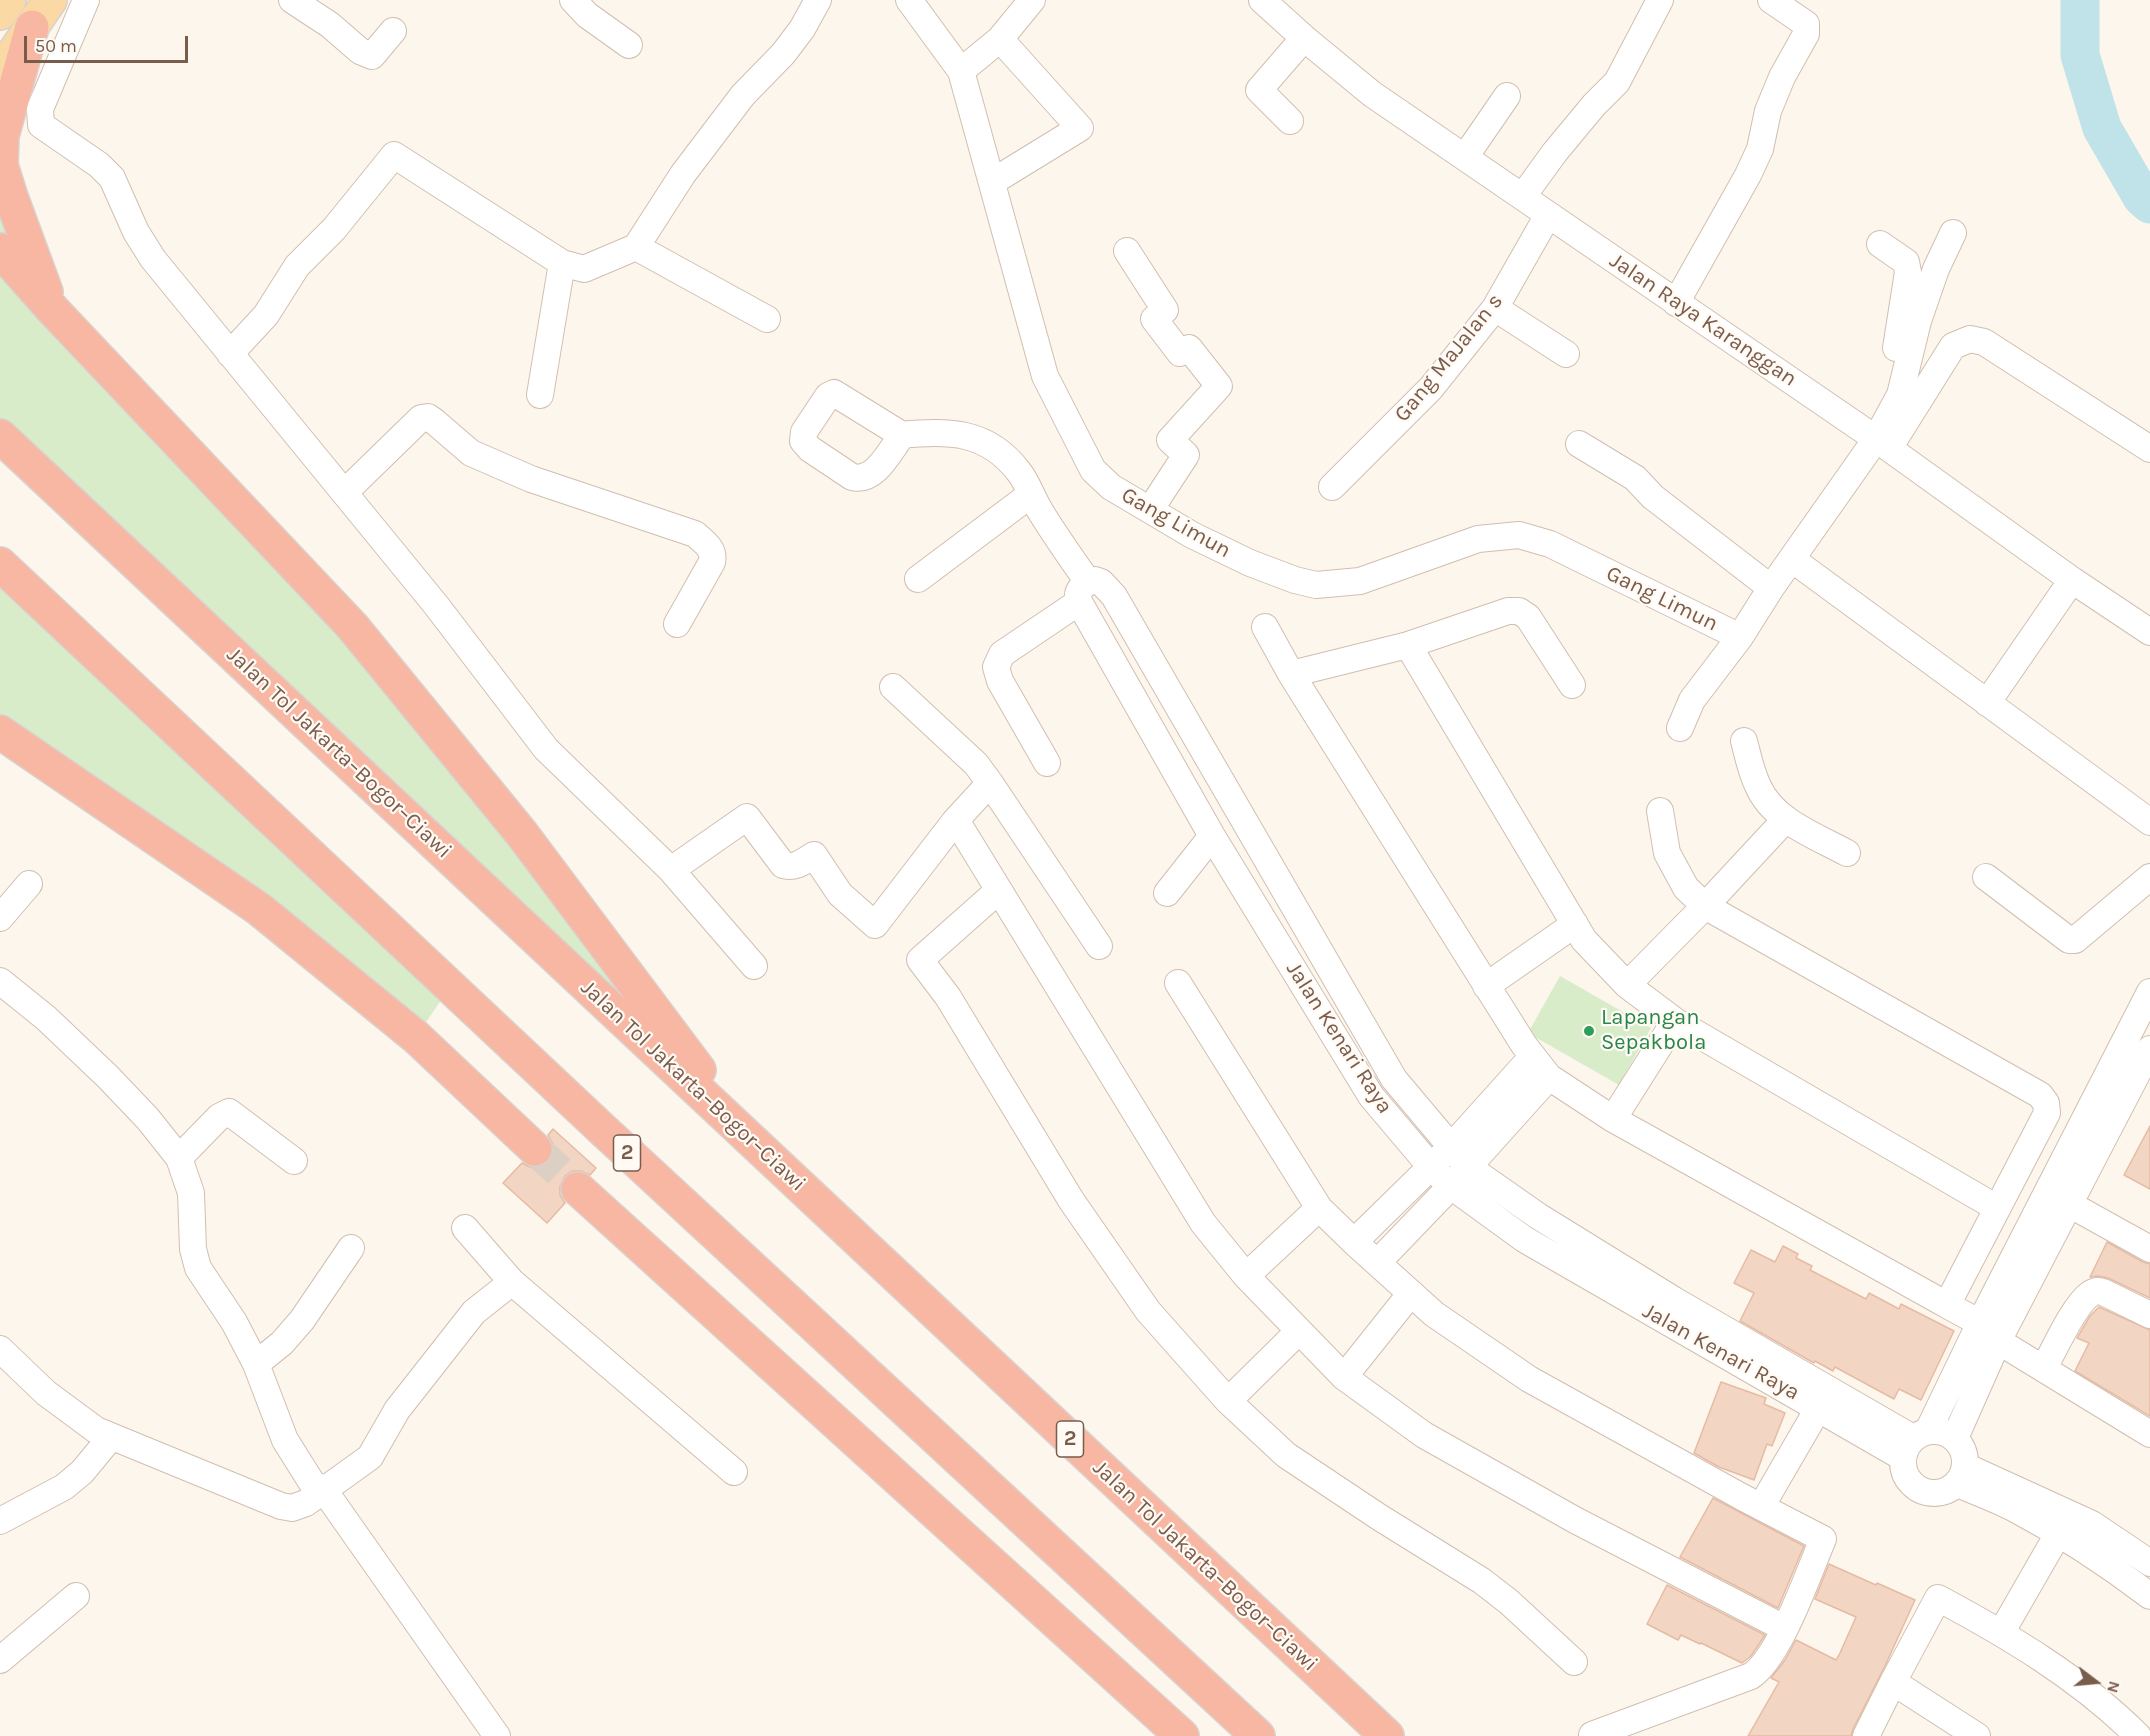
<!DOCTYPE html>
<html>
<head>
<meta charset="utf-8">
<style>
	body { margin:0 }
	#map { position:relative; width:2150px; height:1736px; overflow:hidden; background:#fdf6ec; font-family:Karla,sans-serif }
	canvas { display:block }
	.north { position:absolute; left:2066px; top:1652px; width:60px; height:60px; -webkit-text-stroke:4px #fffaf3; paint-order:stroke; rotate:106deg; font-size:16px; font-weight:700; line-height:24px; text-align:center; color:#7a5c4d }
	.north::after { content:''; display:block; margin:auto; width:21px; height:27px; background:#7a5c4d; clip-path:polygon(50% 0,100% 100%,50% 72%,0 100%) }
	.scale { position:absolute; left:24px; top:36px; width:164px; height:27px; box-sizing:border-box; border:3px solid #7a5c4d; border-top:0; padding-left:8px; font-size:18px; line-height:21px; white-space:nowrap; color:#7a5c4d; -webkit-text-stroke:4px #fffaf3; paint-order:stroke }
</style>
</head>
<body>
<div id="map">
<canvas width="2150" height="1736"></canvas>
<div class="north">N</div>
<div class="scale">50 m</div>
</div>
<script>
const context = document.querySelector('canvas').getContext('2d');
context.lineJoin = 'round';
function paint(path, color) { context.fillStyle = color; context.fill(path, 'evenodd'); }
function strokePath(path, color, width, dash) { context.strokeStyle = color; context.lineWidth = width; context.lineCap = dash ? 'butt' : 'round'; context.setLineDash(dash || []); context.stroke(path); }
function drawText(font, color, halo, rows, align = 'center') {
  context.font = font + ' Karla,sans-serif'; context.lineWidth = 4.5; context.setLineDash([]); context.textBaseline = 'middle'; context.strokeStyle = halo; context.fillStyle = color; for (const [text, x, y, turn = 0] of rows) {
    context.save(); context.translate(x, y); context.rotate((+turn || 0) * Math.PI / 180); context.textAlign = isNaN(turn) ? turn : align; if (halo) context.strokeText(text, 0, 0); context.fillText(text, 0, 0); context.restore();
  }
}
const green = new Path2D(`
	M0,73L2,136L53,310L352,626L753,1142L0,436Z
	M0,564L450,987L416,1037L0,732Z
	M1560,976L1651,1028L1619,1085L1528,1033Z`);
const river = new Path2D(`
	M2080,0V55L2102,128L2142,197L2150,204`);
const building = new Path2D(`
	M2150,1126V1189L2124,1175Z
	M553,1129L596,1168L590,1175L581,1171H572L565,1176L560,1186V1195L565,1203L547,1223L503,1183L522,1163L530,1167H540L549,1161L553,1153V1144L548,1135Z
	M2107,1242L2143,1262L2150,1264V1298L2108,1278L2098,1276L2090,1277Z
	M1783,1246L1798,1254L1796,1258L1812,1266L1810,1270L1866,1299L1869,1293L1899,1309L1901,1304L1954,1331L1921,1400L1899,1389L1894,1399L1835,1367L1833,1371L1815,1361L1814,1363L1740,1321L1754,1293L1734,1283L1751,1250L1775,1262Z
	M2099,1307L2150,1330V1416L2075,1371L2089,1343L2077,1338L2090,1316Z
	M1721,1382L1766,1398L1764,1404L1785,1413L1772,1446L1767,1444L1754,1480L1719,1467L1694,1453Z
	M1713,1498L1804,1546L1778,1608L1680,1557Z
	M1829,1564L1876,1585L1877,1583L1915,1600L1885,1666L1853,1729L1851,1736H1748L1779,1682L1771,1678L1785,1660L1796,1640L1836,1660L1840,1653L1856,1617L1815,1599Z
	M1667,1585L1765,1635L1751,1656L1742,1663L1701,1643L1700,1644L1681,1635L1678,1640L1647,1624Z`);
const highwayTunnel = new Path2D(`
	M535,1149L578,1189`);
const minor = new Path2D(`
	M86,0L40,109L41,125L99,165L112,178L136,232L153,259L436,605L546,749L671,870L754,966
	M292,0L330,25L360,51L372,56L393,31
	M573,0L587,15L629,45
	M909,0L961,71L1045,376L1093,470L1111,487L1192,535L1250,563L1295,580L1316,585L1360,581L1478,539L1519,535L1550,544L1740,637
	M1262,0L1304,38L1372,94L1869,434L2072,580L2150,632
	M961,71L1000,39L1032,0
	M1290,121L1259,90L1304,38
	M1465,157L1507,96
	M992,182L1080,128L1000,39
	M1523,196L1555,152L1594,105L1617,82L1660,0
	M1880,244L1906,262L1908,272L1896,348
	M636,247L767,319
	M1127,251L1165,310L1154,319L1180,353L1189,348L1219,386L1170,440L1186,455L1150,510
	M1676,303L1748,175L1760,149L1768,111L1782,77L1806,34V24L1771,0
	M1495,308L1566,354
	M230,354L266,315L297,266L334,229L394,155L562,263L584,269L636,247L683,174L743,95L783,54L802,29L818,0
	M834,393L902,435C890,451 875,483 852,477L810,449L803,441L804,432L828,396Z
	M540,395L562,263
	M902,435C949,430 988,431 1019,472C1027,482 1032,497 1039,509C1054,534 1071,558 1088,582
	M1579,444L1635,478L1653,497L1771,588
	M1889,448L1953,346L1970,339L1984,342L2150,449
	M1332,487L1431,388L1495,308L1548,215
	M345,492L421,418L428,417L435,422L471,453L531,479L695,534C704,542 715,549 712,562L677,624
	M1793,560L2150,822
	M918,579L1030,495
	M1265,627L1291,674L1524,1045L1549,1077L1613,1119L1947,1305
	M1408,645L1584,940L1627,985L1675,1021L1997,1208
	M1291,674L1408,645L1508,611H1519L1528,617L1572,685
	M1987,703L2072,580
	M1680,728L1692,700L1740,637L1771,588L1876,439L1900,395L1918,321L1936,269L1953,233
	M1744,741C1748,756 1751,772 1758,786C1773,821 1816,836 1847,853
	M1047,763L1000,681L996,667L1002,654L1079,602
	M990,783L1099,946
	M1660,811L1667,853L1686,888L1705,906L2040,1095L2046,1103L2047,1113L1947,1305L1980,1323
	M959,825L1203,1223L1246,1276L1344,1377L1424,1435L1575,1520L1784,1628
	M671,870L747,817L783,865C795,869 804,861 814,855L840,894L875,925L955,821L990,783L976,764L893,687
	M1986,877L2069,940H2075L2150,877
	M999,890L920,960L948,997L1071,1200L1148,1311L1228,1401L1286,1455L1379,1517L1482,1581L1509,1602L1574,1662
	M1167,893L1212,836
	M0,918L29,884
	M0,981L46,1018L108,1077L148,1119L179,1158L191,1193L193,1249L198,1268L234,1322L256,1364L285,1440L312,1483L324,1490L497,1736
	M1178,983L1319,1208L1354,1242L1434,1314L1529,1379L1742,1497L1823,1539C1808,1574 1780,1657 1751,1676L1592,1735
	M1627,985L1705,906L1785,820
	M1486,986L1575,924
	M1613,1119L1675,1021
	M179,1158L219,1117L229,1112L294,1161
	M2069,1204L2150,1249
	M465,1228L512,1282L734,1472
	M1354,1242L1451,1147L1532,1057
	M1378,1262L1451,1186L1549,1077
	M1246,1276L1319,1208
	M1998,1341L2150,1434
	M0,1349L46,1393L96,1430L281,1506L292,1508L306,1503L370,1457L397,1410L474,1312L512,1282
	M256,1364L282,1343L302,1320L351,1248
	M2044,1368C2054,1350 2074,1305 2090,1294C2094,1291 2098,1290 2103,1292L2150,1315
	M1344,1377L1411,1293
	M1228,1401L1299,1331
	M1903 1462a31 31 0 1 1 62 0a31 31 0 1 1-62 0Z
	M1928,1431L1980,1323L2150,992
	M1955,1438L1998,1341L2150,1049
	M1902,1457L1524,1239L1451,1186L1431,1167L1371,1096L1212,836L1079,602C1075,590 1084,583 1095,580L1101,582L1114,596L1394,1079L1468,1167L1538,1216L1674,1300L1913,1438
	M1965,1466L2092,1524L2150,1563
	M1957,1484C1977,1492 1998,1500 2017,1510C2064,1535 2108,1564 2150,1596
	M1761,1507L1819,1407
	M0,1521L64,1487L82,1472L111,1437
	M2001,1633L2058,1534
	M0,1660L76,1596
	M1866,1736L1893,1682
	M1977,1736L1893,1682L1938,1598C2009,1636 2080,1678 2138,1736`);
const major = new Path2D(`
	M0,13L9,0
	M0,73L50,0`);
const highway = new Path2D(`
	M32,27L2,136L1,165L11,197L46,292
	M0,250L53,310L352,626L522,834L699,1070
	M0,436L1387,1736
	M0,564L603,1130L1258,1736
	M0,732L259,909L416,1037L535,1149
	M578,1189L1182,1736`);
const markers = [
	[1589,1031,6,"#2e9e5b"]
];
const shields = [
	[627,1153,27],
	[1070,1439,27]
];
const shieldNames = [
	["2",627,1153],
	["2",1070,1439]
];
const streetNames = [
	["Jalan Raya Karanggan",1703,320,34],
	["Gang MaJalan s",1449,358,-51],
	["Gang Limun",1176,523,29],
	["Gang Limun",1662,599,26],
	["Jalan Tol Jakarta–Bogor–Ciawi",339,753,43],
	["Jalan Kenari Raya",1339,1038,57],
	["Jalan Tol Jakarta–Bogor–Ciawi",693,1086,43],
	["Jalan Kenari Raya",1721,1352,29],
	["Jalan Tol Jakarta–Bogor–Ciawi",1205,1566,43]
];
const leisureNames = [
	["Lapangan",1601,1018],
	["Sepakbola",1601,1043]
];
paint(green, '#d8ecc9');
strokePath(river, '#bfe3e8', 39);
paint(building, '#f3d5c3');
strokePath(building, '#e6bba3', 1.5);
strokePath(highwayTunnel, '#dcd0c4', 33, [33, 16]);
strokePath(minor, '#d1beb0', 28);
strokePath(major, '#dad1cd', 36);
strokePath(highway, '#dad1cd', 36);
strokePath(minor, '#fff', 26);
strokePath(major, '#fbd9a5', 33);
strokePath(highway, '#f7b7a3', 33);
for (const [x, y, r, color] of markers) { const dot = new Path2D(); dot.arc(x, y, r, 0, 2 * Math.PI); context.fillStyle = color; context.fill(dot); strokePath(dot, '#fffaf3', 2); }
for (const [x, y, w] of shields) { const box = new Path2D(); box.roundRect(x - w / 2, y - 18, w, 36, 4.5); context.fillStyle = '#fffaf3'; context.fill(box); strokePath(box, '#7a5c4d', 1.5); }
drawText('bold 21px', '#7a5c4d', null, shieldNames);
drawText('22px', '#7a5c4d', '#fffaf3', streetNames);
drawText('22px', '#27864d', '#fffaf3', leisureNames, 'left');
</script>
</body>
</html>
